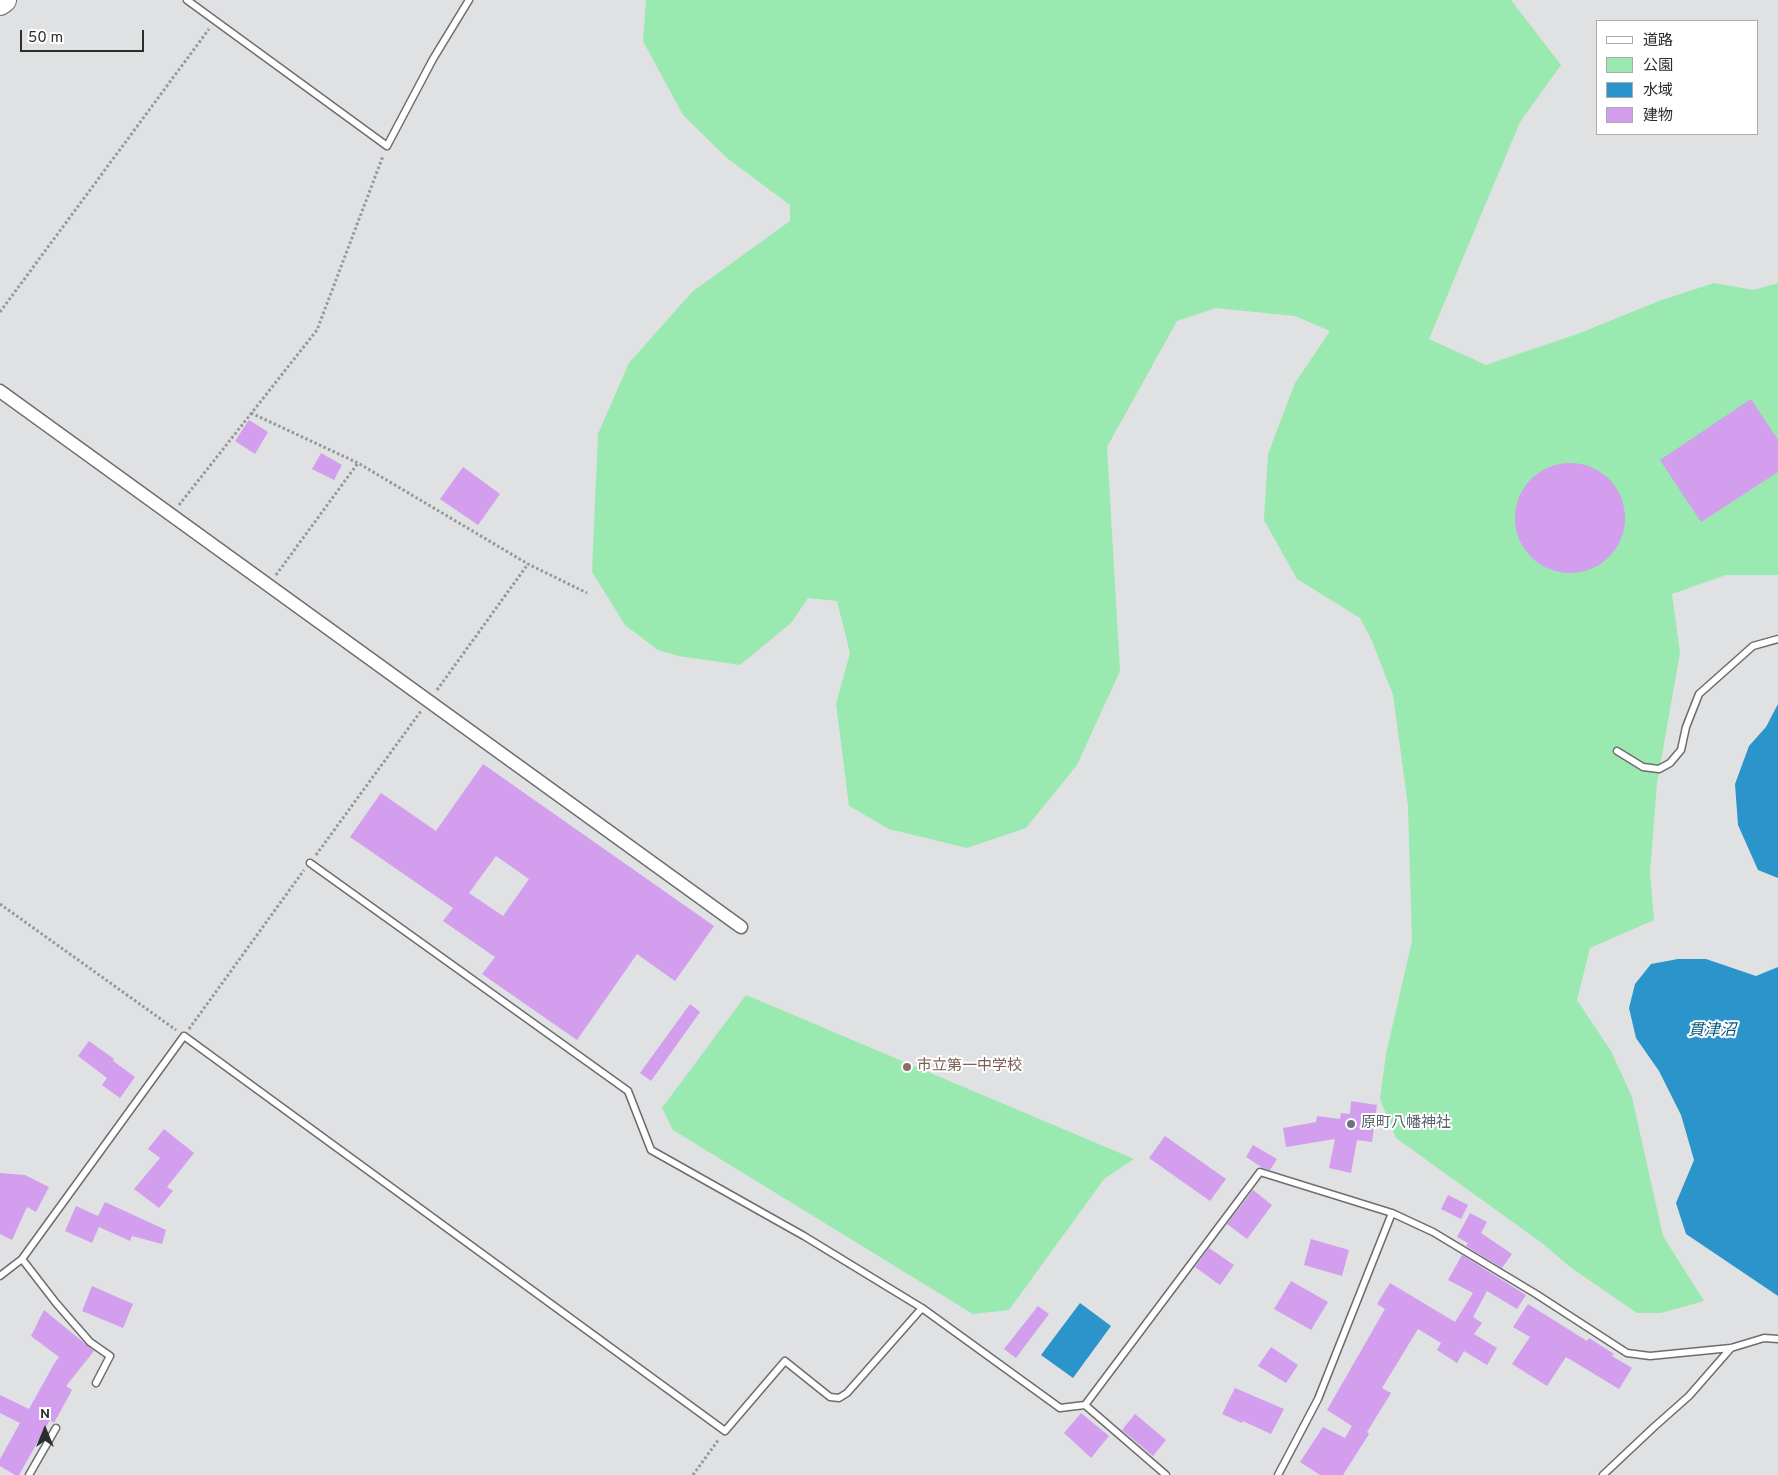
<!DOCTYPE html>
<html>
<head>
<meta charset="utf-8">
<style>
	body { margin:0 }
	#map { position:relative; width:1778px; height:1475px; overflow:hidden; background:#e0e1e3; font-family:Overpass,"Noto Sans JP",sans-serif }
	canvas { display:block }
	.legend { position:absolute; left:1596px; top:20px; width:162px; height:115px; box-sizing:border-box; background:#fff; border:1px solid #ababab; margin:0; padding:6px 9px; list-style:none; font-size:15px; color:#2c2d2d }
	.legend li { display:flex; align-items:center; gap:10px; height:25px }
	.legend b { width:25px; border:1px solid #ababab }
	.north { position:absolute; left:20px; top:1405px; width:50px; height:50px; -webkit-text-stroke:4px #fff; paint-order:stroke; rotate:0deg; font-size:14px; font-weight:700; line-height:20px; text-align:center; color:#2c2d2d }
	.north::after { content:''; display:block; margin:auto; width:18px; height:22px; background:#2c2d2d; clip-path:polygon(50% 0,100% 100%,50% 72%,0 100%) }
	.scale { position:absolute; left:20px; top:30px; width:124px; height:22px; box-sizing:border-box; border:2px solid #2c2d2d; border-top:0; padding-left:6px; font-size:15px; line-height:18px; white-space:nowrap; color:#2c2d2d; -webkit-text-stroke:4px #fff; paint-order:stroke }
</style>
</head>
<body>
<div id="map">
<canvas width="1778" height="1475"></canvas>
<ul class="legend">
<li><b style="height:6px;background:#fff"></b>道路</li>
<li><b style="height:14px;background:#99e9b0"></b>公園</li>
<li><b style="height:14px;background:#2b94ca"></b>水域</li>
<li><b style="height:14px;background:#d29eed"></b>建物</li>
</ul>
<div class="north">N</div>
<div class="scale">50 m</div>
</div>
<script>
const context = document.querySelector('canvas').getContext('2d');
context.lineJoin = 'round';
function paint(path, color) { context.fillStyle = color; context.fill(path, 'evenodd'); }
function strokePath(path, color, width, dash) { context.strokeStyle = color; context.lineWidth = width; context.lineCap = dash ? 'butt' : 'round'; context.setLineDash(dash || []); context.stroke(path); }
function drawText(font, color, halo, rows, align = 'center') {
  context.font = font + ' Overpass,"Noto Sans JP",sans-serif'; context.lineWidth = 4; context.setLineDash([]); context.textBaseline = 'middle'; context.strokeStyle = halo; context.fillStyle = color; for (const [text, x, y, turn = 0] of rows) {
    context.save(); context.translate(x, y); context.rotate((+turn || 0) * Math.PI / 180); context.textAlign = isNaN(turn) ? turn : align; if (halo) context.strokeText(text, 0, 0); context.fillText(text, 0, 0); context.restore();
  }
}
const green = new Path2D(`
	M646,0H1511L1561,65L1520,122L1429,339L1486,365L1580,333L1659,301L1714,283L1754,290L1778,283V575H1726L1672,594L1680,653L1657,783L1650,873L1654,920L1590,948L1577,1000L1611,1051L1632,1097L1663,1236L1704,1301L1661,1313H1637L1570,1267L1542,1243L1396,1138L1380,1099L1386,1054L1412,941L1408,806L1393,695L1372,641L1360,618L1297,579L1264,520L1268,454L1295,383L1330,331L1295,316L1216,308L1177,321L1107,447L1120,671L1077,765L1026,828L967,848L889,829L849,806L836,704L850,653L837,601L808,598L791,623L740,665L679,656L658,650L625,625L592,572L598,434L629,363L692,292L790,221V205L727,158L683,115L643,41Z
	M746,995L1134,1159L1104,1179L1009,1310L973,1314L673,1130L662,1108Z`);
const water = new Path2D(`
	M1778,704V878L1758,870L1738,825L1735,784L1749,746L1766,727Z
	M1678,959H1706L1756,976L1778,967V1296L1686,1234L1676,1203L1694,1160L1681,1115L1659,1071L1636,1038L1629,1008L1635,984L1651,964Z
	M1080,1303L1111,1326L1073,1378L1041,1355Z`);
const building = new Path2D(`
	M1751,399L1778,440V472L1701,522L1660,460Z
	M249,420L268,432L255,454L235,441Z
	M321,453L342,465L334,480L312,469Z
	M1515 518a55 55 0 1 1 110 0a55 55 0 1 1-110 0Z
	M463,467L500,494L478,525L440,499Z
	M483,764L714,926L675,981L637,954L577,1040L482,974L495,957L443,921L453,908L350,837L381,793L436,831ZM496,856L529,879L503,916L469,893Z
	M690,1004L700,1012L651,1081L640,1073Z
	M89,1041L114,1059L113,1061L135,1077L120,1098L102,1085L107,1078L78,1056Z
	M1351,1101L1377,1105L1372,1142L1357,1140L1351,1173L1329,1168L1335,1139L1286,1147L1283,1128L1316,1122L1317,1116L1340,1119L1341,1113L1350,1114Z
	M164,1129L194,1153L167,1187L173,1191L159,1208L134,1189L160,1158L148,1149Z
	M1165,1136L1226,1179L1210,1201L1149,1158Z
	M1253,1145L1277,1159L1270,1170L1263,1168L1246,1157Z
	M0,1173L25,1175L49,1187L36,1212L27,1207L12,1240L0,1234Z
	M1253,1190L1272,1205L1247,1239L1227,1224Z
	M1448,1195L1468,1205L1461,1219L1441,1209Z
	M105,1202L166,1230L162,1244L132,1236L130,1241L99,1227L92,1243L65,1231L76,1206L98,1216Z
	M1470,1213L1487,1222L1481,1233L1512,1254L1502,1268L1466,1246L1468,1243L1457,1237Z
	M1311,1239L1349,1250L1342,1276L1304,1265Z
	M1209,1248L1234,1265L1220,1285L1195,1267Z
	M1462,1255L1526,1295L1517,1309L1487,1291L1473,1317L1482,1323L1474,1334L1497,1348L1487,1365L1464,1351L1457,1363L1437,1350L1441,1343L1418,1329L1382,1388L1391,1393L1367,1432L1369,1434L1343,1475H1320L1300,1462L1323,1427L1345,1438L1352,1426L1327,1410L1385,1309L1377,1304L1390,1283L1455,1322L1473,1293L1448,1280Z
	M1291,1281L1328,1302L1311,1330L1274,1309Z
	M92,1286L133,1304L123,1328L82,1311Z
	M1528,1304L1587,1341L1589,1338L1614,1354L1612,1356L1632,1368L1619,1389L1566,1357L1547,1386L1512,1364L1530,1337L1513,1327Z
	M1038,1306L1049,1314L1016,1358L1004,1349Z
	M44,1310L94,1351L66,1386L72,1390L54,1423L50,1420L19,1475H15L0,1466V1459L20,1423L0,1413V1395L29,1409L54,1364L59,1357L31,1336Z
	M1271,1347L1298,1365L1286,1383L1258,1366Z
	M1235,1388L1284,1409L1271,1434L1243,1421L1242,1423L1222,1414Z
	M1081,1413L1109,1436L1091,1458L1064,1433Z
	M1135,1414L1166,1440L1153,1456L1122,1430Z`);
const path = new Path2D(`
	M0,312L209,29
	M251,413L358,463L528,564L587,593
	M179,505L317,330L383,156
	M276,575L358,463
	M437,690L528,564
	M316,855L421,711
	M0,904L176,1030
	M189,1029L304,870
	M693,1475L719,1439`);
const lane = new Path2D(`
	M187,0L387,146L433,59L469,0
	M1617,751L1643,767L1659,769L1670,763L1681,750L1686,727L1699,694L1753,646L1778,639
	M310,863L628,1091L651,1150L804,1236L922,1308
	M22,1259L56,1303L90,1342L110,1356L96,1383
	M0,1276L22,1259L184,1036L725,1431L785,1361L830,1397L839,1398L847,1393L922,1308L1060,1408L1085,1405L1166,1475
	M1085,1405L1260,1172L1392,1213L1433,1232L1536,1294L1627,1353L1650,1356L1731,1348L1764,1338L1778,1339
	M29,1475L56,1428
	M1278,1475L1318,1399L1392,1213
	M1603,1475L1654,1427L1689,1396L1731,1348`);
const street = new Path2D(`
	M0,391L741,927`);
const highway = new Path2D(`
	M0,3L4,0`);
const markers = [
	[907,1067,5,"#8d6e63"],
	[1351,1124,5,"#6b7280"]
];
const educationNames = [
	["市立第一中学校",917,1067]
];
const worshipNames = [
	["原町八幡神社",1361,1124]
];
const waterNames = [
	["貫津沼",1712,1032]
];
paint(green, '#99e9b0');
paint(water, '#2b94ca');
paint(building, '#d29eed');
strokePath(lane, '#6d6d6f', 9);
strokePath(street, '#6d6d6f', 15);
strokePath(highway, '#6d6d6f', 26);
strokePath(path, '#969798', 3, [2.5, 2.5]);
strokePath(lane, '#fff', 6);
strokePath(street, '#fff', 12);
strokePath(highway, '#fff', 24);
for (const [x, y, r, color] of markers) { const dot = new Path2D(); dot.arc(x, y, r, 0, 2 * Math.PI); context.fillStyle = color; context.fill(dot); strokePath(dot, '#fff', 2); }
drawText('15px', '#785e54', '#fff', educationNames, 'left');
drawText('15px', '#5b616d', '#fff', worshipNames, 'left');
drawText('italic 16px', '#005479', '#fff', waterNames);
</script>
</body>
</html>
